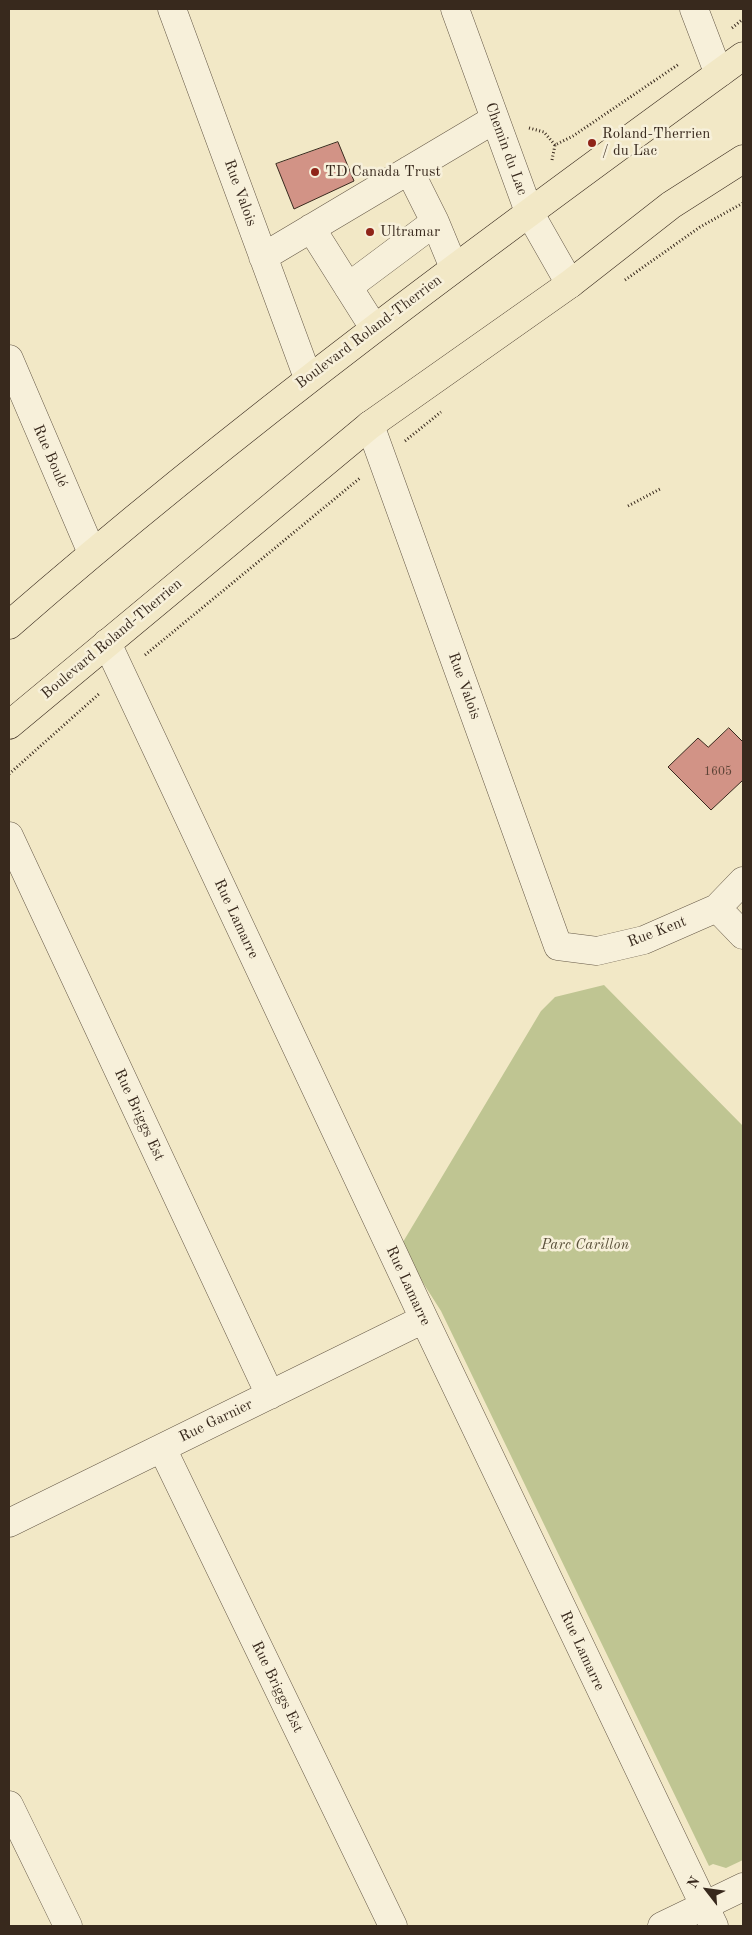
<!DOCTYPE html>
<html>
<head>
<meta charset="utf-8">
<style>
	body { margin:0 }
	#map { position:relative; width:752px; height:1935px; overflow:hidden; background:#f2e8c6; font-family:"Old Standard TT",serif }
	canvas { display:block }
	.frame { position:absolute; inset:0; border:10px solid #38291d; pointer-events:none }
	.north { position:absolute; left:682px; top:1865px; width:50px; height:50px; -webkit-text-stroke:4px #f7f0da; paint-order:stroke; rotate:300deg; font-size:14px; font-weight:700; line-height:20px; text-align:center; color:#38291d }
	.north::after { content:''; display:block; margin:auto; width:18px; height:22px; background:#38291d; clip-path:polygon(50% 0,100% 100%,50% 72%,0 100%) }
</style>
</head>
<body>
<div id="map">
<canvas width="752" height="1935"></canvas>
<div class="frame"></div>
<div class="north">N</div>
</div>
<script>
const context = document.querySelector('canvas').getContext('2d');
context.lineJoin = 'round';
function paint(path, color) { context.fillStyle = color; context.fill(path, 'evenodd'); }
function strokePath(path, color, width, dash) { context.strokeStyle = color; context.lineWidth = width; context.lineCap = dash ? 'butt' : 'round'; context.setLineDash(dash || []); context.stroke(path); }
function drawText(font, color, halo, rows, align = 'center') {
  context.font = font + ' "Old Standard TT",serif'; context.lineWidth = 5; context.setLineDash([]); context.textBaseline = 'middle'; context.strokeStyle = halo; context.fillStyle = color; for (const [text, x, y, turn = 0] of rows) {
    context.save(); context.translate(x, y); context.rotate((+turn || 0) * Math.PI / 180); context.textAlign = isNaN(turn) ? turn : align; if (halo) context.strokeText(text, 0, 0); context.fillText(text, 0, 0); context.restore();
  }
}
const green = new Path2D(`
	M604,985L743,1126V1860L726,1868L713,1864L709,1866L441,1311L413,1267L403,1242L541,1011L555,997Z`);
const building = new Path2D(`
	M338,142L354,181L294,209L276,164Z
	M729,728L743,742V780L711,810L668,767L698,738L708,747Z`);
const path = new Path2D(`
	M732,28L743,19
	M529,128L544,132L555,145
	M552,160L555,145L573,136L679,64
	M625,280L700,227L743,203
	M405,441L441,412
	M628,506L660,489
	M145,655L360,478
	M9,774L100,693`);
const minor = new Path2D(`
	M172,9L308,378
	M455,9L529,212L570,284
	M694,9L715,64L721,72
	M435,222L454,268
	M311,228L374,328
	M263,257L495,119
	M348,287L435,222L409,170
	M9,359L92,553
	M370,425L558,946L597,951L644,940L717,908L743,881
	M107,643L424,1319L714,1926
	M9,836L270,1395
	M717,908L743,935
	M162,1448L393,1926
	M9,1523L424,1319
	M9,1805L68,1926
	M662,1926L743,1887`);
const major = new Path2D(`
	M9,625C243,421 493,238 743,56
	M9,725L370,425L570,284L671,205L743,159`);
const markers = [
	[592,143,5,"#8f2418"],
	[315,172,5,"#8f2418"],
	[370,232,5,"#8f2418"]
];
const numberNames = [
	["1605",718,772]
];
const poiNames = [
	["Roland-Therrien",602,134],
	["/ du Lac",602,151],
	["TD Canada Trust",325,172],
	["Ultramar",380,232]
];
const streetNames = [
	["Chemin du Lac",506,149,70],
	["Rue Valois",240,193,70],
	["Boulevard Roland-Therrien",369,332,-37],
	["Rue Boulé",50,456,67],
	["Boulevard Roland-Therrien",112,639,-40],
	["Rue Valois",464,686,70],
	["Rue Lamarre",236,919,65],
	["Rue Kent",657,932,-21],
	["Rue Briggs Est",139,1115,65],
	["Rue Lamarre",408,1286,65],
	["Rue Garnier",216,1421,-26],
	["Rue Lamarre",582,1651,65],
	["Rue Briggs Est",277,1687,64]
];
const parkNames = [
	["Parc Carillon",585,1245]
];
paint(green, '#bfc592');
paint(building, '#d29386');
strokePath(building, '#38291d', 1);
strokePath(minor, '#665947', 29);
strokePath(major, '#38291d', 29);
strokePath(path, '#38291d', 3, [1, 2.5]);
strokePath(minor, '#f7f0da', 28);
strokePath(major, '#f2e8c6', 28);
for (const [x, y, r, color] of markers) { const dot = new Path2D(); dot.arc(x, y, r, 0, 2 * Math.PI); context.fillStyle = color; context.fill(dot); strokePath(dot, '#f7f0da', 2); }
drawText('12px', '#5e4437', null, numberNames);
drawText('15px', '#38291d', '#f7f0da', poiNames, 'left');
drawText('15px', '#38291d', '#f7f0da', streetNames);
drawText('italic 15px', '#5a503a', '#f7f0da', parkNames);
</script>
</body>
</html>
